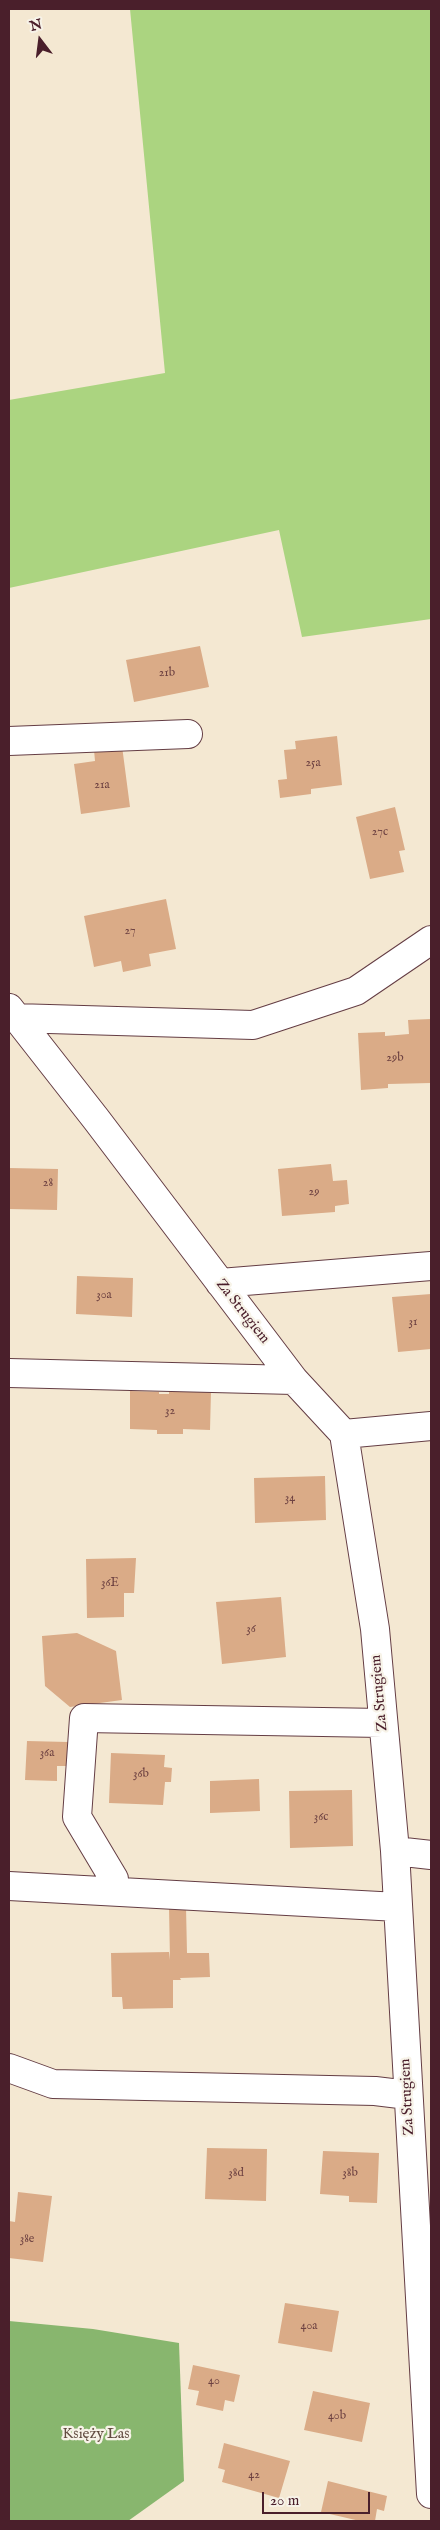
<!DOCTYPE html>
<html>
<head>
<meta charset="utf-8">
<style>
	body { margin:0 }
	#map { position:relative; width:440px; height:2530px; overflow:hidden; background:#f4e8d2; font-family:"IM FELL English",serif }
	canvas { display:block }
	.frame { position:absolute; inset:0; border:10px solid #4a1f2b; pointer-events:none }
	.north { position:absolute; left:15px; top:15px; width:50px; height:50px; -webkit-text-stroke:4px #f7f3e8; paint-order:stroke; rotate:345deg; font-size:14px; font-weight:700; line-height:20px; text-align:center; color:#4a1f2b }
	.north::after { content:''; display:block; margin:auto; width:18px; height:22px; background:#4a1f2b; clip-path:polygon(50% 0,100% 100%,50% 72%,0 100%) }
	.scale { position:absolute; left:262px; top:2492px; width:108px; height:22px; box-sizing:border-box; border:2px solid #4a1f2b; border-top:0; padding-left:6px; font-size:15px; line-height:18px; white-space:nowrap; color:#4a1f2b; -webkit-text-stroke:4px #f7f3e8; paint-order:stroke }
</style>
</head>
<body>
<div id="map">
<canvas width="440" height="2530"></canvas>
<div class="frame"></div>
<div class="north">N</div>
<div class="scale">20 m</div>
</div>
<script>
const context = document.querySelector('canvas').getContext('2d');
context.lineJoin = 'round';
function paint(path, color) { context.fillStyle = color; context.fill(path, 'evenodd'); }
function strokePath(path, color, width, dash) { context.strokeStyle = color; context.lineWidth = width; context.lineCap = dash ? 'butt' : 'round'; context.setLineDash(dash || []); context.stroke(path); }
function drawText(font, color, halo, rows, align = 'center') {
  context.font = font + ' "IM FELL English",serif'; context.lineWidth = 4.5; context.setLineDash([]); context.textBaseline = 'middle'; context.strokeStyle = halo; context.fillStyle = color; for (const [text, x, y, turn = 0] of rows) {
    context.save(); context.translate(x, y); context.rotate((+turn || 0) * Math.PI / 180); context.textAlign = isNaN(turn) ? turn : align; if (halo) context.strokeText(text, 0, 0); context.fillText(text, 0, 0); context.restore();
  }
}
const green = new Path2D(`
	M130,9H431V619L302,637L279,530L9,588V400L165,373Z`);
const forest = new Path2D(`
	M9,2321L93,2329L179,2343L184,2481L128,2521H9Z`);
const building = new Path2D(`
	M200,646L209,687L134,702L126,660Z
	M337,736L342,785L311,789V794L280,798L278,780L287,779L284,750L296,749L295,741Z
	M122,746L130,807L81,814L74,764L95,761L94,750Z
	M395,807L405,850L399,851L404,872L370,879L356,817Z
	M166,899L176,949L149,954L151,966L123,972L121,961L94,967L84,916Z
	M431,1019V1083L388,1084V1088L361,1090L358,1033L385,1032V1036L409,1034L408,1020Z
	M331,1164L333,1181L347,1180L349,1204L335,1206V1212L282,1216L278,1169Z
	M9,1168L58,1169L57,1210L9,1209Z
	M77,1276L133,1278L132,1317L76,1314Z
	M431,1294V1349L398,1352L392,1297Z
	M130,1391L159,1392V1394H169V1391H211L210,1430L183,1429V1434H157V1430L130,1429Z
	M325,1476L326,1520L255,1523L254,1478Z
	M136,1558L134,1593H124V1617L87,1618L86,1559Z
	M281,1597L286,1657L222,1664L216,1602Z
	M77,1633L116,1651L122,1700L70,1707L45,1686L42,1636Z
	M27,1741L68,1742V1766H57V1781L25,1780Z
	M111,1753L165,1755L164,1767L172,1768L171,1782H165L163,1805L109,1803Z
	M259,1779L260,1811L210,1813V1781Z
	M352,1790L353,1846L290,1848L289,1791Z
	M169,1907H186L187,1953H209L210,1977L180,1978L181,1980H173V2008L123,2009L122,1997H112L111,1953L169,1952L170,1960Z
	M207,2148L267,2149L266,2201L205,2199Z
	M323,2151L379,2153L377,2203L349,2202V2196L320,2194Z
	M18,2192L52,2196L43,2262L9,2258V2221L15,2222Z
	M285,2303L339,2311L332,2352L278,2343Z
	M193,2365L240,2375L234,2402L225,2400L223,2411L196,2405L199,2391L188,2389Z
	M313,2391L370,2403L362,2442L304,2430Z
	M224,2443L290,2461L279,2498L222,2482L225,2470L218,2468Z
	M328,2481L387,2496L384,2511L377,2509L375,2521H360L321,2512Z`);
const minor = new Path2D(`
	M9,741L188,734
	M9,1008L96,1119L294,1380L344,1434L375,1629L395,1851L431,2494
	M15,1018L253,1025L356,991L431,940
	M220,1283L431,1266
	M9,1373L294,1380
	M344,1434L431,1426
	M395,1851L431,1855
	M114,1879L77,1817L84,1718L382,1723
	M9,1886L398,1907
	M9,2068L53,2084L375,2091L408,2095`);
const numberNames = [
	["21b",167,674],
	["25a",313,764],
	["21a",102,786],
	["27c",380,833],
	["27",130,932],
	["29b",395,1059],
	["28",48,1184],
	["29",314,1193],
	["30a",104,1296],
	["31",413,1323],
	["32",170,1412],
	["34",290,1499],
	["36E",110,1584],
	["36",251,1630],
	["36a",47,1754],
	["36b",141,1775],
	["36c",321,1818],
	["38d",236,2174],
	["38b",350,2174],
	["38e",27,2240],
	["40a",309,2327],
	["40",214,2382],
	["40b",337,2417],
	["42",254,2476]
];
const streetNames = [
	["Za Strugiem",242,1312,52],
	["Za Strugiem",380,1693,-95],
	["Za Strugiem",408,2097,-93]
];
const parkNames = [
	["Księży Las",96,2435]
];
paint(green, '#abd480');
paint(forest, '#88b66e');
paint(building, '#daab87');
strokePath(minor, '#643d44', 30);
strokePath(minor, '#fff', 28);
drawText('12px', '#6e4242', null, numberNames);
drawText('15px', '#4a1f2b', '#f7f3e8', streetNames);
drawText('15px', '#624c40', '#f7f3e8', parkNames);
</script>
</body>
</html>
